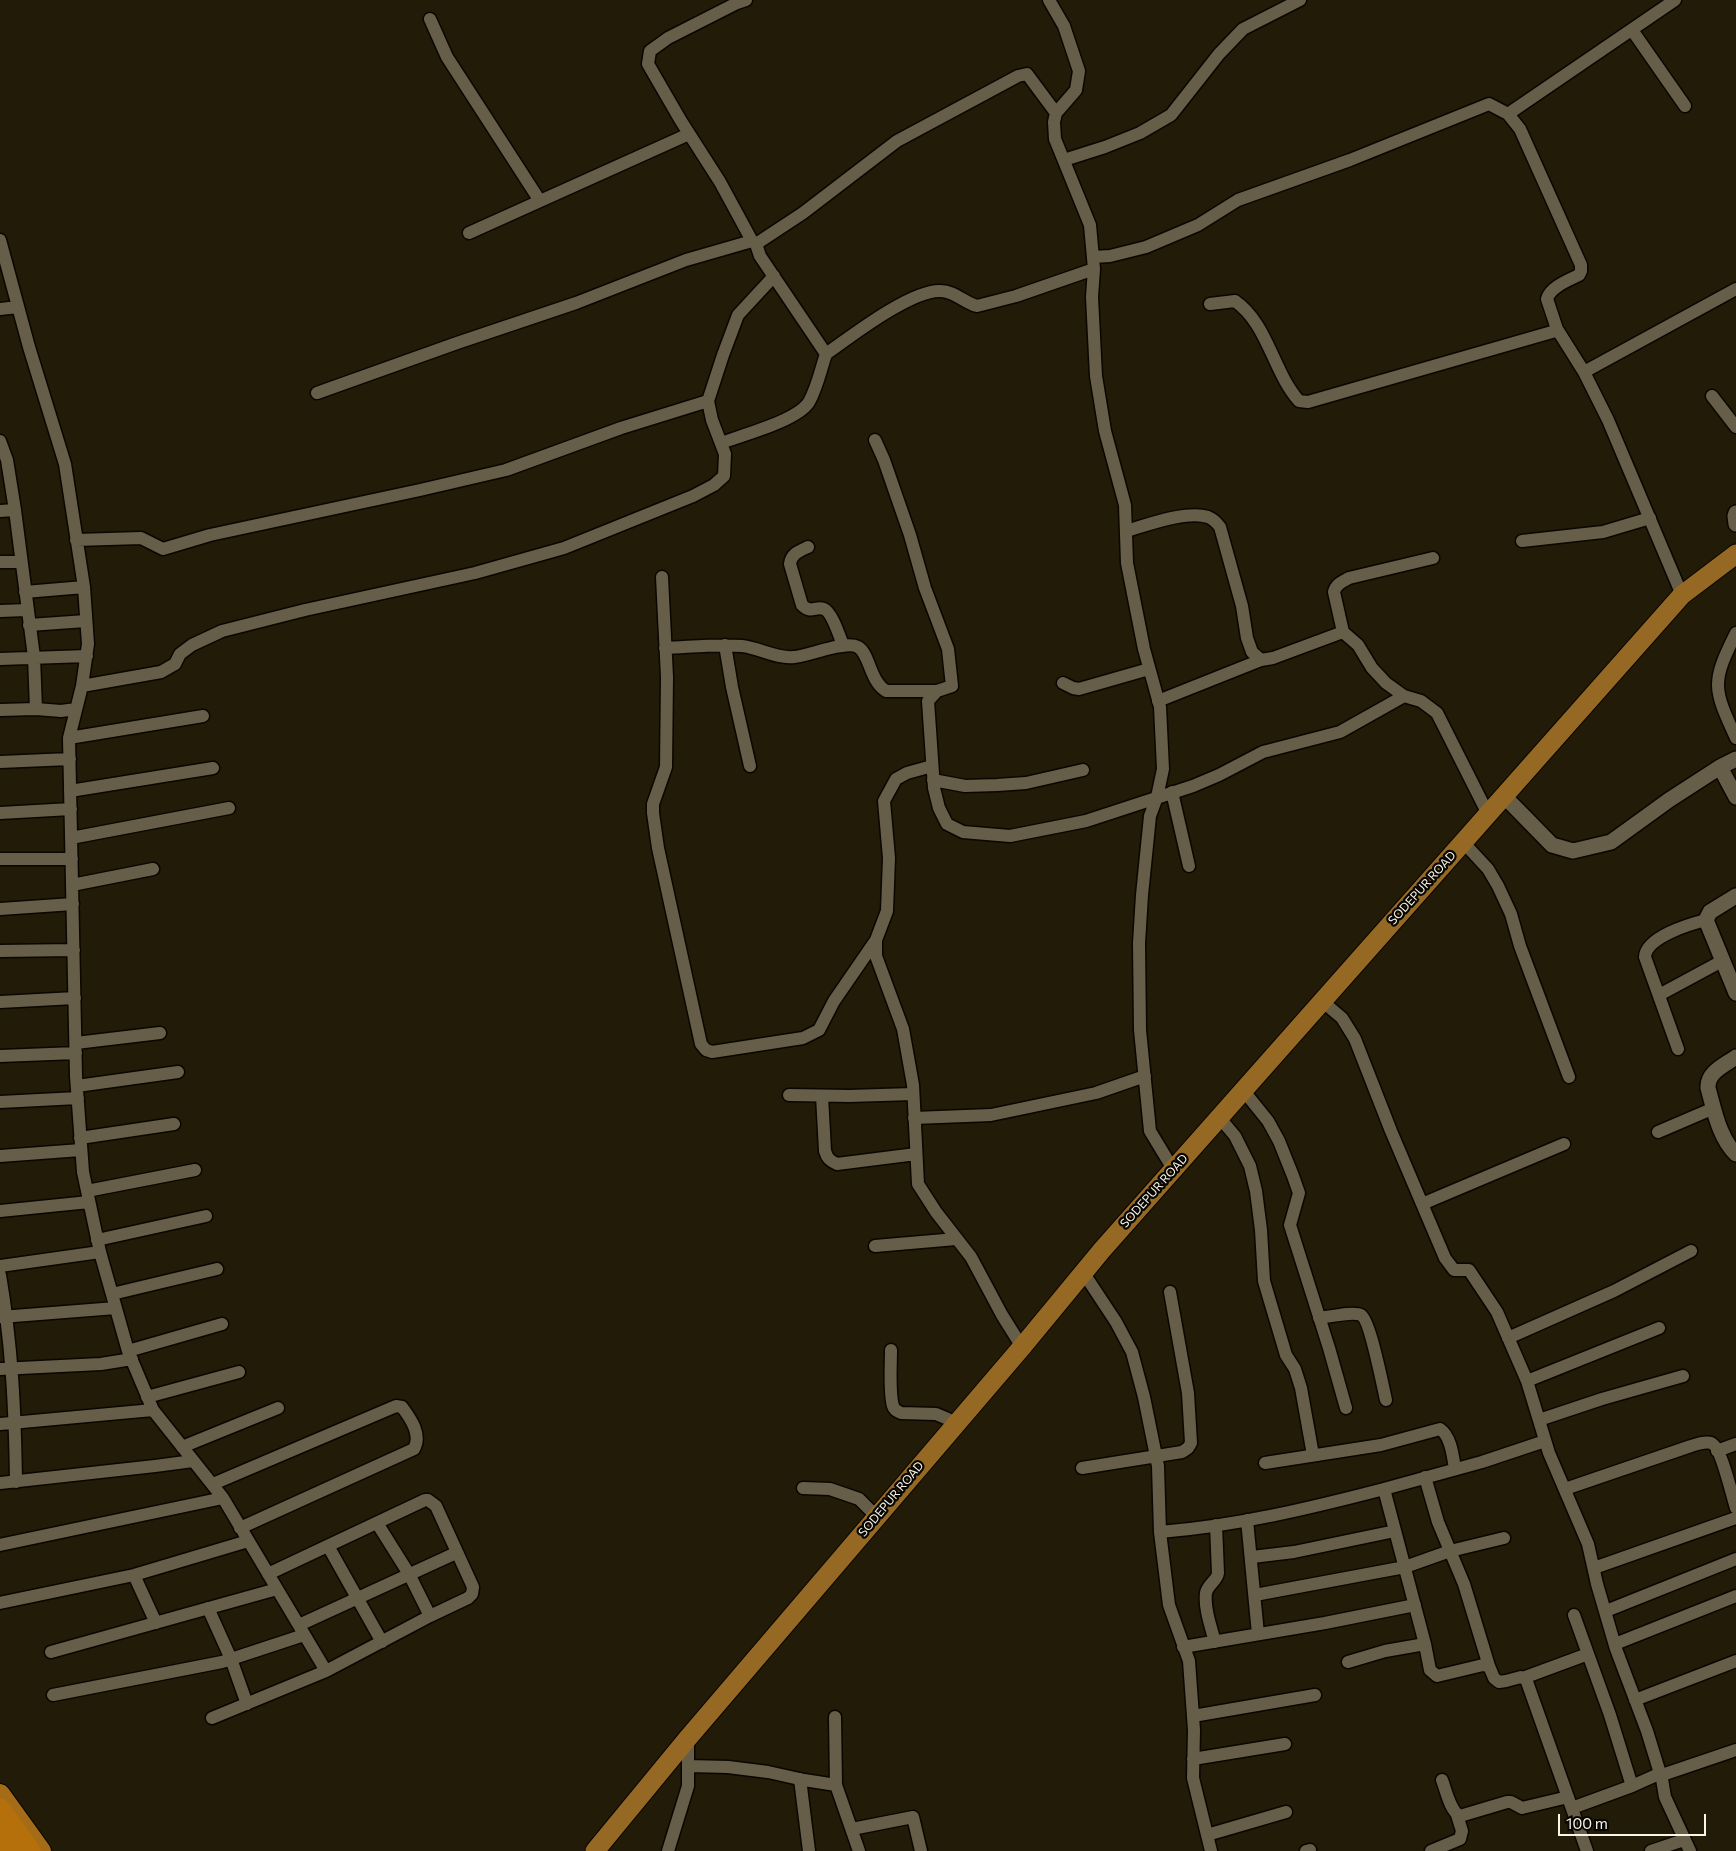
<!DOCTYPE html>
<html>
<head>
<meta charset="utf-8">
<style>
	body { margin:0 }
	#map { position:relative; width:1736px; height:1851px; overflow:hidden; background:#211b08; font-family:Commissioner,sans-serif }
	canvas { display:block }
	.scale { position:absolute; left:1558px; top:1814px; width:148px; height:22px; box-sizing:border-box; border:2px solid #f8f4e8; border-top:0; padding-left:6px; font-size:15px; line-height:18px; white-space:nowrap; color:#f8f4e8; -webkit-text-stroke:4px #080602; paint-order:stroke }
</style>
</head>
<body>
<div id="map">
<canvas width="1736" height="1851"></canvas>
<div class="scale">100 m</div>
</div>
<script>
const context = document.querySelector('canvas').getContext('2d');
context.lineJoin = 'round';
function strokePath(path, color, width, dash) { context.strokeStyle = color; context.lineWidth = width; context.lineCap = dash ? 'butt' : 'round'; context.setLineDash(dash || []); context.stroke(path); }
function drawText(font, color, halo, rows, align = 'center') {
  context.font = font + ' Commissioner,sans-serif'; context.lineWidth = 4.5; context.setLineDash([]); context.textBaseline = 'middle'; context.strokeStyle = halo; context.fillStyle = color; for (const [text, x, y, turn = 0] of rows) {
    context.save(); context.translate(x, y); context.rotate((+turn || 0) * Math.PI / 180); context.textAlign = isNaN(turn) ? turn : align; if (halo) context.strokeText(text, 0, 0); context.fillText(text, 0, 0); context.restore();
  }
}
const minor = new Path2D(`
	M746,0L737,3L668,38L650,51L648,64L681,121L720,182L752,241L756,244L760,256L826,354C850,337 912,289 941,291C954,291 965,303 977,306L1016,296L1094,269
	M1049,0L1064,26L1079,71L1076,90L1056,113L1054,122L1055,139L1090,225L1094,269L1092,297L1096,376L1105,431L1125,505L1127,563L1144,649L1160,707L1163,769L1157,797L1150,816L1142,895L1139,943L1140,1030L1150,1131L1173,1169
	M430,19L447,57L540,201
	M1632,30L1685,106
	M1508,114L1675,0
	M1064,160L1105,147L1140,133L1171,115L1219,54L1243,29L1300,0
	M469,233L689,134
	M0,240L29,347L65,464L84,587L88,644L82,686L69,738L76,1076L83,1172L100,1252L128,1351L153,1410L223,1498L326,1671L430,1616L468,1598L472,1594L473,1587L436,1506L428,1500H425L268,1574
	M756,244L803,213L897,141L1018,76L1027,74L1056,113
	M1093,257L1110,256L1146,247L1198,225L1238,200L1350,160L1489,104L1508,114L1520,129L1581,265V271L1579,275C1569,280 1550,287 1547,299L1557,329L1552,332L1308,402L1299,401C1273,372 1268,324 1235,301L1210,304
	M0,309L18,307
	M1557,329L1584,372L1608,420L1682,595
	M1584,372L1736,289
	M317,393L457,343L576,303L686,260L752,241
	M1712,396L1736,427
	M875,440L884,460L910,535L925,588L948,649L952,686L937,691L928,701L934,788L939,808L947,824L963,832L1010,836L1086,821L1193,786L1219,775L1263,752L1340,732L1404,696
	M0,441L7,460L15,510L34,657L36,709
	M721,443C742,435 797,421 809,402C817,388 821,369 826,354
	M0,511L15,510
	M1126,531C1147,525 1187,510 1208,517C1213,519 1217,523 1220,527L1242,606L1247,638L1252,652L1261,660L1273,658L1343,632L1358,645L1372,668L1386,683L1404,696L1421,701L1437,713L1488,814
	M76,540L141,538L163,549L210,535L420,490L506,470L621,428L708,401
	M1522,541L1603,532L1650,518
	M808,547C799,551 791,554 790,564L802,605C811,614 815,606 824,609C832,612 840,638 843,645
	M0,562H21
	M662,577L667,677L666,767L653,804V813L658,848L701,1044L706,1050L712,1052L803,1038L819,1030L834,1001L876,940
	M25,592L84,587
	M0,611L27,610
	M29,625L86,621
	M1343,632L1334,592C1336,584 1342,582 1349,578L1433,558
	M1736,633C1711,683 1713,688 1736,738
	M725,645L732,687L750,766
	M665,648C691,647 717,644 742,646C760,648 776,659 794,657C809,656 845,640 858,647C870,654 869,680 886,691H937
	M0,659L87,656
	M1063,683L1073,688L1079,689L1149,669
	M82,686L161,672L175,664L180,654L192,645L222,631L305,610L475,573L564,548L693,496L714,485L724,476L725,454L712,420L708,401L723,355L738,315L774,276
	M1158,701L1261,660
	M0,710L36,709L61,711L76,709
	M69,738L203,716
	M0,762L70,759
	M932,766L907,773L896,779L884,801L889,858L887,911L876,940V956L903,1029L913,1085L918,1184L936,1212L971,1257L1002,1315L1022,1347
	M933,780L965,786L997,785L1026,783L1083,770
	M70,791L213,768
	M1172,792L1189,866
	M0,813L71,809
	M71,838L229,808
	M1463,842L1488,869L1498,886L1511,914L1520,946L1569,1077
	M0,859H72
	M72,885L153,869
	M0,909L73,904
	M0,951L74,950
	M1659,995L1722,961
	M1322,1001L1342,1018L1355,1039L1391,1131L1445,1258L1454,1270H1469L1497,1312L1527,1381L1549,1453L1588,1544L1597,1584L1616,1649L1647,1731L1659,1770L1661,1773L1665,1774L1736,1750
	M0,1002L75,998
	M76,1043L160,1033
	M1678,1049L1645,957C1646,937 1690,924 1706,920
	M0,1056L76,1053
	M77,1086L178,1072
	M1243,1090L1268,1121L1279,1141L1293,1176L1299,1193L1290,1225L1329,1348L1346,1408
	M789,1095L849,1096L913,1094
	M822,1096L825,1151C827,1158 830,1161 837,1164L916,1154
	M0,1102L78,1098
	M1219,1117L1235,1136L1250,1166L1256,1191L1261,1230L1264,1281L1286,1355L1295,1369L1301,1388L1313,1455
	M914,1118L991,1115L1096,1093L1145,1076
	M1658,1132L1714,1108
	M80,1138L174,1124
	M0,1156L81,1150
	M87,1191L195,1170
	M1422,1204L1564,1144
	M0,1211L89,1202
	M97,1240L206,1216
	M875,1246L956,1239
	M0,1266L100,1252
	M1083,1272L1116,1322L1132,1352L1144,1397L1158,1466L1160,1532
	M0,1275C12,1345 15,1411 16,1482
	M112,1294L217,1269
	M1,1317L116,1308
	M1319,1318C1329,1317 1353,1311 1361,1315C1370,1320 1383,1387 1386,1400
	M1508,1338L1614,1291L1691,1251
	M891,1350C891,1364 889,1393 893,1406C894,1410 897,1411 901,1413L936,1414L955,1422
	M128,1351L222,1324
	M0,1369L101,1364L132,1359
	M1527,1381L1659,1328
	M147,1397L239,1372
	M1539,1420L1602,1399L1683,1376
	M0,1424L153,1410
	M182,1447L278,1408
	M1717,1451L1736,1444
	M1265,1463L1381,1445L1440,1429C1451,1436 1453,1457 1455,1469
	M1082,1468L1182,1452L1188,1448L1191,1443L1188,1393L1170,1292
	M1425,1477L1438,1522L1464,1584L1489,1666
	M0,1483L155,1466L193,1461
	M213,1484L396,1406L402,1407C411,1419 422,1435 414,1449L240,1528
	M803,1488L830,1489L859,1499L876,1516
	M1384,1489L1482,1462L1545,1441
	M1565,1489L1691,1446C1697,1444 1705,1441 1711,1443C1721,1446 1732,1496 1736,1508
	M1247,1520L1258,1634
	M377,1523L409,1574L430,1616
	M0,1545L223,1498
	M328,1546L382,1642
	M1252,1557L1294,1552L1395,1531
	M1594,1568L1736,1518
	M134,1575L156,1623
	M1255,1595L1405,1567L1450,1551L1504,1538
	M0,1603L134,1575L248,1541
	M208,1608L231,1659L247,1704
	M1606,1611L1736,1559
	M1574,1615L1610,1715L1632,1786
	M299,1625L456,1553
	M1215,1642C1211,1627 1204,1608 1206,1593C1208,1584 1217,1581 1218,1573L1216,1525
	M1615,1644L1736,1596
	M1183,1647L1325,1623L1415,1605
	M51,1652L277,1589
	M1348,1662L1385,1651L1425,1644
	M1523,1678L1588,1654
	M53,1695L222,1662L304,1635
	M1635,1700L1736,1661
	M1193,1716L1315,1695
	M835,1717L836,1785
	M212,1718L326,1671
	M1193,1759L1285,1744
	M688,1766L728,1767L768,1772L804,1780L836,1785L859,1851
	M800,1779L809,1851
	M1442,1780C1446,1790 1450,1811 1460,1816L1507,1802H1511L1522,1808L1568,1797
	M1572,1808L1632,1786L1661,1773L1665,1797L1690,1851
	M852,1829L913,1817L921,1851
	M1207,1835L1286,1812
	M668,1851L688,1786V1738
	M1211,1851L1193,1778L1194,1730L1189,1661L1169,1605L1160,1532C1236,1526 1311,1508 1384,1489L1425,1644L1430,1670L1437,1676L1483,1665L1489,1666L1494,1678L1499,1682L1506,1681L1521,1677L1526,1679L1587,1851
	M1306,1851L1310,1850
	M1431,1851L1460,1839L1462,1831L1457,1815
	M1651,1851L1684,1840`);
const tertiary = new Path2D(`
	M1736,513L1735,516L1736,524
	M1720,767L1736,797
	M1504,796L1552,845L1573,851L1611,842L1669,800L1720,767L1736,759
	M1736,896L1710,912L1706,920L1736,993
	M1736,1057C1725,1065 1707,1072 1708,1088C1714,1109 1719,1138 1736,1154`);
const primary = new Path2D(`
	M595,1851L688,1738L1022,1347L1102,1250L1682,595L1736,554`);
const trunk = new Path2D(`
	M0,1794L41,1851`);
const motorway = new Path2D(`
	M0,1809L30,1851
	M0,1836L10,1851`);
const streetNames = [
	["SODEPUR ROAD",1422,888,-48],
	["SODEPUR ROAD",1154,1191,-48],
	["SODEPUR ROAD",891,1499,-50]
];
strokePath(minor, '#0b0600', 15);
strokePath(tertiary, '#0b0600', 18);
strokePath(primary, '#0b0600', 21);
strokePath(trunk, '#0b0600', 22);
strokePath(motorway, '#0b0600', 24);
strokePath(minor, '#665e49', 12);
strokePath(tertiary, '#665e49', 15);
strokePath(primary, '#956924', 19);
strokePath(trunk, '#a56c18', 20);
strokePath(motorway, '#b5700b', 21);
drawText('12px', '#f8f4e8', '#080602', streetNames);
</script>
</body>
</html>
